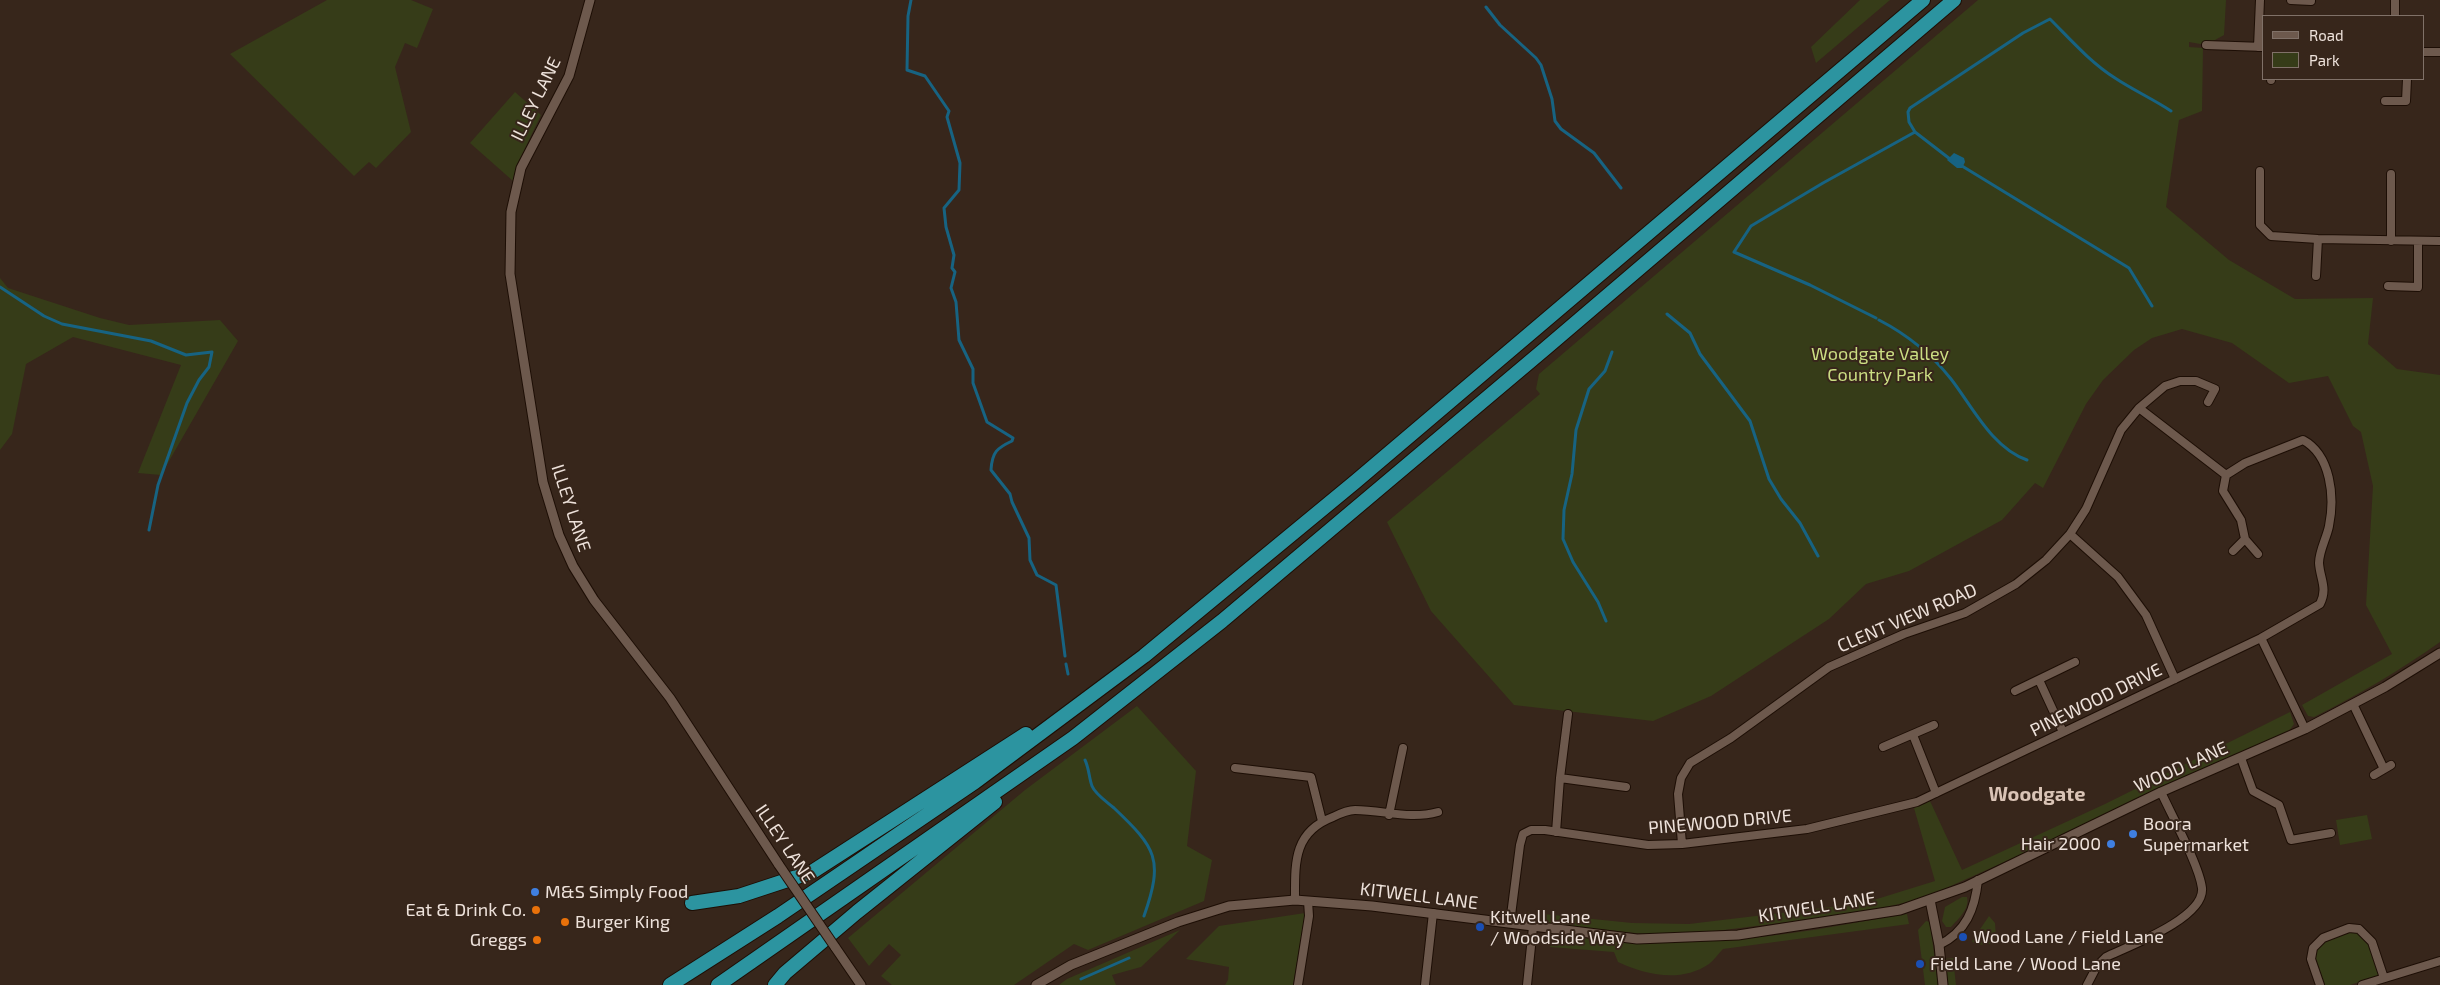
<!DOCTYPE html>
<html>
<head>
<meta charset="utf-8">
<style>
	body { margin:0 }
	#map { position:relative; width:2440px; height:985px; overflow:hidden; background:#37261b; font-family:"Exo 2",sans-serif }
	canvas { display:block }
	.legend { position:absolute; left:2262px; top:15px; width:162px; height:65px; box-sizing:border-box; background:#37261b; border:1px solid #807168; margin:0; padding:6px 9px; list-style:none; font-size:15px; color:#eee2db }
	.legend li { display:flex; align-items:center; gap:10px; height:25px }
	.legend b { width:25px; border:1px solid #807168 }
</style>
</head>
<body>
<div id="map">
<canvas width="2440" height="985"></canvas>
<ul class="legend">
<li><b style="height:6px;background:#6d594d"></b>Road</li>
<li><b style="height:14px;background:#363c18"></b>Park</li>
</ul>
</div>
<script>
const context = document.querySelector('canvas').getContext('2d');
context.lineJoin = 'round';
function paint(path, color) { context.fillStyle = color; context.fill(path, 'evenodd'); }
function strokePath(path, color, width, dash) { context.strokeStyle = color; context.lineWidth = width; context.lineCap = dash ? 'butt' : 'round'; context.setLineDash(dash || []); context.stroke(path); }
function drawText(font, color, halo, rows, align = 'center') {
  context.font = font + ' "Exo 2",sans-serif'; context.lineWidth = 4; context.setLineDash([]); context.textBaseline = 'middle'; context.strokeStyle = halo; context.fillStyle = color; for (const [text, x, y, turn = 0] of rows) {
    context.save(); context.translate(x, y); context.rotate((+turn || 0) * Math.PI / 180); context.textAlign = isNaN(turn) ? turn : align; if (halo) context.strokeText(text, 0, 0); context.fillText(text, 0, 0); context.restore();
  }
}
const green = new Path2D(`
	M327,0H411L433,9L417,48L405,43L395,67L411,132L376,168L369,162L354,176L230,54Z
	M1860,0H1890L1816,63L1811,47Z
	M1978,0H2226L2224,35L2206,45L2189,42V47L2203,48L2202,111L2179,120L2166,207L2229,260L2295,299L2373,298L2368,344L2397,369L2440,375V642C2399,671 2358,695 2314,717L2308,716L2302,705L2392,654L2366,605L2373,486L2361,432L2353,426L2328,376L2289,383L2232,343L2182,329L2152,338L2134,350L2103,380L2086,404L2043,488L2035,483L2002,520L1909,571L1866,584L1829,619L1711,696L1653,721L1514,705L1431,611L1387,522L1540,394L1536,389L1539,374Z
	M515,92L541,115L516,167L513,181L470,143Z
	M0,278L8,288L100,318L129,325L220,320L238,341L161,475L138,473L181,365L73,337L26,364L12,434L0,450Z
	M1137,706L1196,771L1187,846L1212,860L1204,901L1088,950L1074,944L1014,985H892L881,976L901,955L889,944L869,966L848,938L1025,790Z
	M2290,712L2294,724L2289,731L2056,839L1935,893L1908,902L1859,913L1708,932L1645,934L1532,922L1527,919L1524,912L1632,923L1689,924L1864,903L1935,881L1914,808L1930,801L1962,870L2105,804Z
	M2367,815L2372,839L2340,845L2336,820Z
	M1962,897H1967C1970,909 1958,919 1951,927H1946L1942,921L1945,907Z
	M1305,913L1293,985H1225L1228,980L1229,967L1186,959L1219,926Z
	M1907,914L1909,924L1723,949C1718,954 1714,960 1709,964C1681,983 1646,975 1618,962L1614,952L1550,947L1555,936C1611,940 1667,944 1723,940C1784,937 1846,924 1907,914Z
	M1989,916L1995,923L1996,936L1990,944L1976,945L1972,941Z
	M1926,921L1930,922L1938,985H1925L1918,930Z
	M1180,930L1141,967L1112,975L1116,985H1059L1067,979Z
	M2348,930C2370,932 2374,957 2380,975L2350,985H2323C2311,947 2310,945 2348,930Z
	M1953,958L1956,985H1948L1945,959Z`);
const water = new Path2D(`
	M1954,153L1964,158L1965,162L1962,168H1957L1947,160Z`);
const stream = new Path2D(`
	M911,0L908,16L907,70L925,76L949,111L947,117L960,163L959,190L944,208L946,227L954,255L952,268L955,272L951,288L956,302L959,340L973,369V383L987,422L1013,438L1012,441C997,448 992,452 991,470L1010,494L1012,502L1029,538L1030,560L1037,575L1056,585L1065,656
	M1486,7L1500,25L1536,58L1541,65L1552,99L1555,121L1561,129L1594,153L1621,188
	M1915,132L1909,122L1908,112L1910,108L2023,33L2050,19C2070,39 2090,62 2115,78C2133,90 2153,99 2171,111
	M1962,166L2129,268L2152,306
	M0,287L44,316L62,324L151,341L186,355L212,352L209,367L199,380L187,403L158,485L149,530
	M1667,314L1690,333L1700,354L1750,421L1769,479L1781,499L1800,523L1818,556
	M1876,318L1810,285L1734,252L1751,226L1823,183L1915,132L1950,159
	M1879,320C1906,334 1932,355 1951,379C1972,406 1992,448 2027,460
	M1606,621L1598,602L1573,562L1563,539L1564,510L1572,474L1576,430L1589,389L1605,371L1612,352
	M1066,664L1068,674
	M1085,760C1089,768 1089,778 1092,786C1095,794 1107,802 1114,808C1156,848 1164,859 1144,916
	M1081,979L1129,958`);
const minor = new Path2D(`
	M2291,0L2311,1
	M2395,16V0
	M2206,45L2264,47
	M2258,47L2260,0
	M2424,52H2440
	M2271,80V79
	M2385,101H2406L2407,79
	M2260,171V225L2271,236L2318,239L2440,241
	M2391,241V174
	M2316,276L2318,239
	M2388,286L2418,287V241
	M2226,475L2223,491L2241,520L2245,539L2258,554
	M2070,534L2118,577L2146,615L2175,679
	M2233,551L2245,539
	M2261,638L2305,729
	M2039,680L2063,732
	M2015,691L2075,662
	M2353,704L2384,769
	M1913,735L1936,793
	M1883,747L1934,725
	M2241,758L2253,791L2279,805L2291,840L2331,833
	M1235,768L1311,777L1322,821
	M2374,775L2391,765
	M1560,778L1626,787
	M1389,815L1403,748
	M1556,832L1560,778L1568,714
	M1682,844L1678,794L1681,778L1690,763L1731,738L1829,667L1904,634L1965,613L2016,584L2046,560L2070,534L2086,509L2121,430L2139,408L2165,386L2180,381H2196L2215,389L2208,402
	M1295,900C1295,863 1293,832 1333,817C1339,814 1348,810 1355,810C1384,810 1409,820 1438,812
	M1510,923L1520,845L1523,834L1531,830H1545L1648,845L1682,844L1807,829L1917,802L2261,638L2320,604C2328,588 2320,579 2319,563C2319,551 2327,537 2329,526C2335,497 2331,455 2303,440L2245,463L2226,475L2139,408
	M1939,945C1966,932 1975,909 1978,880
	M1298,985L1309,916L1308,901
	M1425,985L1433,913
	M1527,985L1533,927
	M2087,985L2097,966L2106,957C2129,946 2205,918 2202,888C2199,865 2172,816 2161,792
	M2320,985L2311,959L2313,948L2323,938L2349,928L2359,929L2372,942L2384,978
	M2362,985L2440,961`);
const tertiary = new Path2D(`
	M590,0L569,76L521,168L511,212L510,274L543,482L559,535L573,566L594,600L670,698L779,865
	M1930,900L1939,945L1943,985
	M835,947L861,985
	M1036,985L1071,965L1178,922L1229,906L1295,900L1372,906L1637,939L1738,935L1900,910L1965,887L2161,792L2305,729L2385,687L2440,653`);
const motorway = new Path2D(`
	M692,903L739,896L812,872L1026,734
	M670,985L778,916L975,782L1144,656L1355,482L1923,0
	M718,985L1073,738L1222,621L1546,348L1954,0
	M775,985L785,973L857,912L995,802`);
const tertiaryBridge = new Path2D(`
	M779,865L835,947`);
const markers = [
	[2133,834,5,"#3f7fe0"],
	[2111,844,5,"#3f7fe0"],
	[535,892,5,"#3f7fe0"],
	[536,910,5,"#e8710a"],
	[565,922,5,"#e8710a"],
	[1480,927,5,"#1a4fb4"],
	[1963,937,5,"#1a4fb4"],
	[537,940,5,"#e8710a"],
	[1920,964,5,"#1a4fb4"]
];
const streetNames = [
	["ILLEY LANE",536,99,-64],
	["ILLEY LANE",571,508,72],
	["CLENT VIEW ROAD",1907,618,-23],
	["PINEWOOD DRIVE",2096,700,-26],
	["WOOD LANE",2181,767,-24],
	["PINEWOOD DRIVE",1720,822,-5],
	["ILLEY LANE",785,844,56],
	["KITWELL LANE",1419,896,7],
	["KITWELL LANE",1817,907,-9]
];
const parkNames = [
	["Woodgate Valley",1880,354],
	["Country Park",1880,375]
];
const poiNames = [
	["Boora",2143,824],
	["Supermarket",2143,845],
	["Hair 2000",2101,844,"right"],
	["M&S Simply Food",545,892],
	["Eat & Drink Co.",526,910,"right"],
	["Kitwell Lane",1490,917],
	["/ Woodside Way",1490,938],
	["Burger King",575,922],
	["Wood Lane / Field Lane",1973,937],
	["Greggs",527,940,"right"],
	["Field Lane / Wood Lane",1930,964]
];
const quarterNames = [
	["Woodgate",2037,794]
];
paint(green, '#363c18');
paint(water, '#176382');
strokePath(stream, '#176382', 3);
strokePath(minor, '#1d0e05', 10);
strokePath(tertiary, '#1d0e05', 11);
strokePath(motorway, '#1d0e05', 16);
strokePath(minor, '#6d594d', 8);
strokePath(tertiary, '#6d594d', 9);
strokePath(motorway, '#2c94a0', 14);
strokePath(tertiaryBridge, '#1d0e05', 11, []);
strokePath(tertiaryBridge, '#6d594d', 9);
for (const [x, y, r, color] of markers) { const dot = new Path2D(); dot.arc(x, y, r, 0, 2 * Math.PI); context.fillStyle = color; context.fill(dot); strokePath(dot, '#37261b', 2); }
drawText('18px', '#eee2db', '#37261b', streetNames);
drawText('18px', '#cbdd83', '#37261b', parkNames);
drawText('18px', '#eee2db', '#37261b', poiNames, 'left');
drawText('bold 20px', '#dac4b6', '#37261b', quarterNames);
</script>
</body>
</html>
